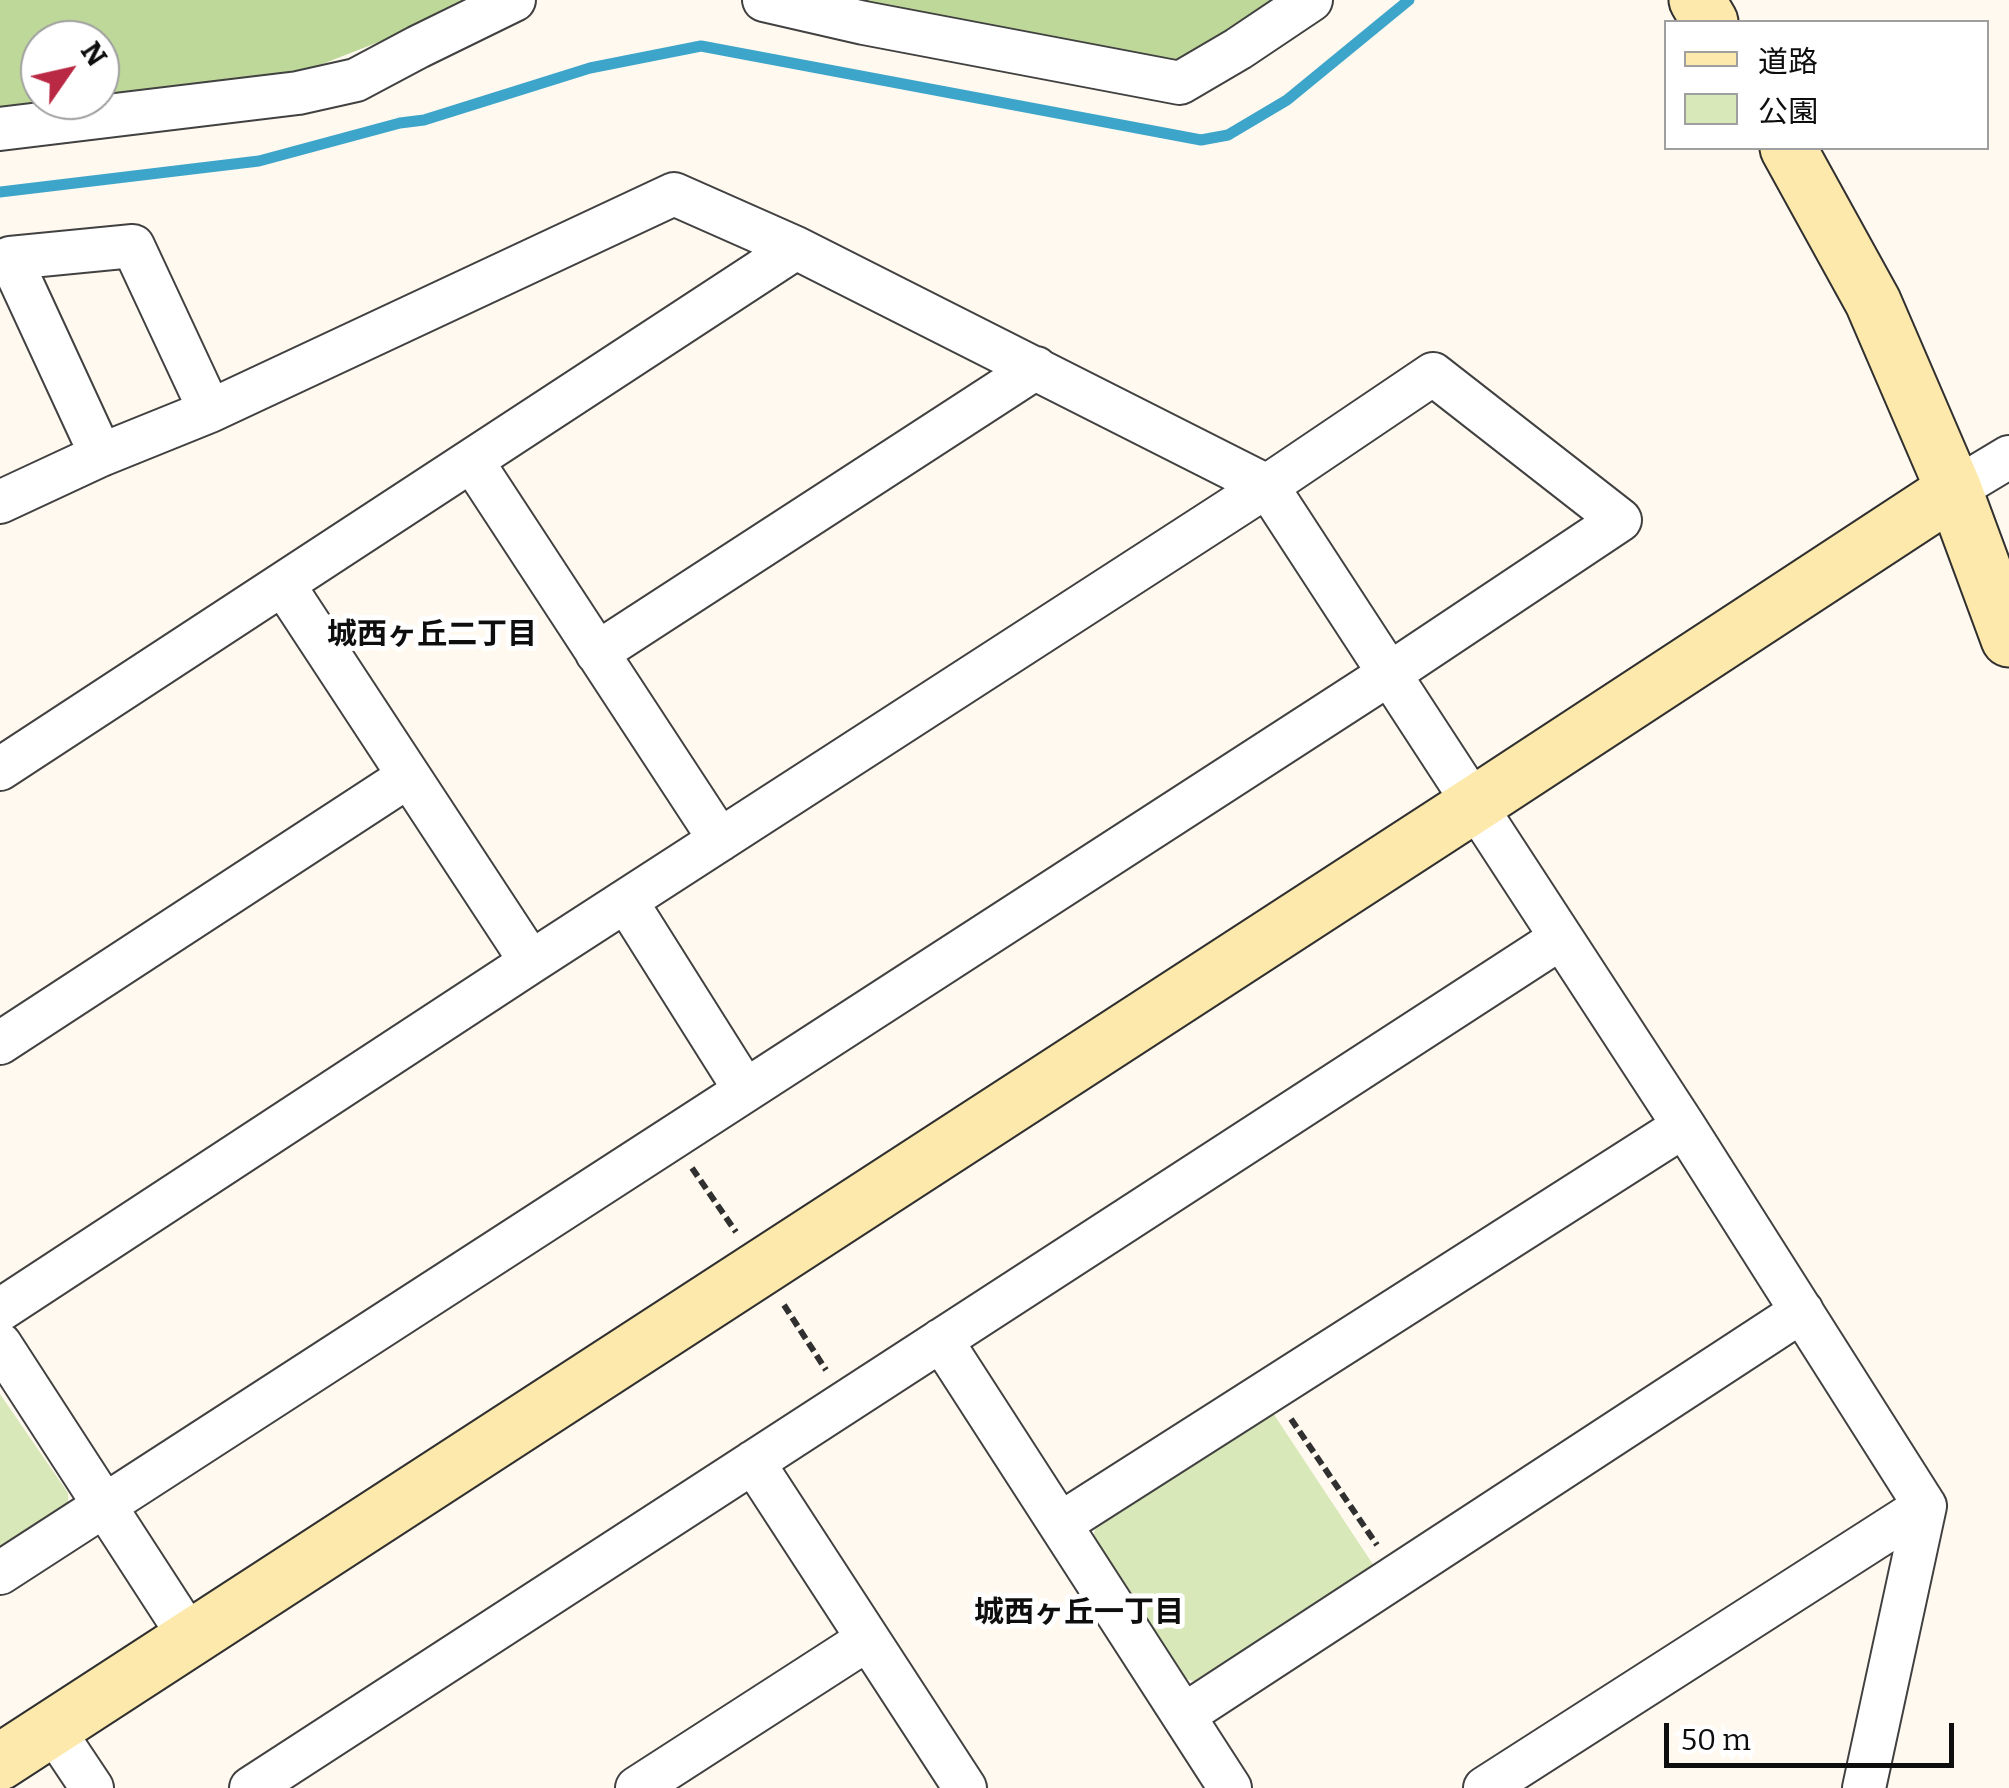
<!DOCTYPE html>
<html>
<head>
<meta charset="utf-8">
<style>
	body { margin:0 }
	#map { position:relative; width:2009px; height:1788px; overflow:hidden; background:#fff9ef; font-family:Bitter,"Noto Sans JP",serif }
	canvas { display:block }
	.legend { position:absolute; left:1664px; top:20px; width:325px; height:130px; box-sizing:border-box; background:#fff; border:2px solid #9f9f9f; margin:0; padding:12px 18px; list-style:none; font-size:30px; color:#0e0e0e }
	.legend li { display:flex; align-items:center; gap:20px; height:50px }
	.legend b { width:50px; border:2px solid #9f9f9f }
	.north { position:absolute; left:20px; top:20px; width:100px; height:100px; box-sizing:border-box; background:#fff; border:2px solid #9f9f9f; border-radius:50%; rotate:56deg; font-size:28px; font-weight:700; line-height:40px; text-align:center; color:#0e0e0e }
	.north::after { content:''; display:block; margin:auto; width:35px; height:45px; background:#ba2944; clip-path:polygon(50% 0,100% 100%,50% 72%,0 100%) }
	.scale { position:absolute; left:1664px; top:1723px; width:290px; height:45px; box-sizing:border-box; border:5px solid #0e0e0e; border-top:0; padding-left:12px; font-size:30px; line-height:35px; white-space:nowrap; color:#0e0e0e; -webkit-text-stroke:8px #fff; paint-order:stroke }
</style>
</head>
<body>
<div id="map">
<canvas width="2009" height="1788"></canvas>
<ul class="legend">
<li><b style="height:12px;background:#fde9ac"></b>道路</li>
<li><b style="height:28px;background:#d8e8b9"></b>公園</li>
</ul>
<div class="north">N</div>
<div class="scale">50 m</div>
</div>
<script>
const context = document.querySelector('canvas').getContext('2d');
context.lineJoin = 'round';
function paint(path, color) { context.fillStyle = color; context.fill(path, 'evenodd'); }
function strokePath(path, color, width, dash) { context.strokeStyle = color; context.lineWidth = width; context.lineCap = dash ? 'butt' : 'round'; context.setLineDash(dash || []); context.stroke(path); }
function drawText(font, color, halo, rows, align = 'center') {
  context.font = font + ' Bitter,"Noto Sans JP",serif'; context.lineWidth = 10; context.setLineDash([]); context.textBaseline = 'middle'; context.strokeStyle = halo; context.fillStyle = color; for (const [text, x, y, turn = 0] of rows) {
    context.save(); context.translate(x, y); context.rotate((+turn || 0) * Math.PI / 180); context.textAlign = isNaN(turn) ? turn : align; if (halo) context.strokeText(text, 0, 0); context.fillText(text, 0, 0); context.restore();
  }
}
const green = new Path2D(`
	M0,1394L68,1493V1506L0,1548Z
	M1273,1413L1374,1566L1199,1683L1184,1678L1093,1541L1095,1528Z`);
const forest = new Path2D(`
	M0,0H486L256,90L0,120ZM40,40H100V100H40Z
	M794,0H1297L1173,73Z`);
const stream = new Path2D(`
	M0,192L259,161L400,123L424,120L590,68L701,46L1201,140L1228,135L1287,100L1409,0`);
const path = new Path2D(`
	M692,1168L736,1232
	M784,1305L826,1370
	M1291,1419L1377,1545`);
const street = new Path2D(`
	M764,0L864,23L1180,83L1238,49L1311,0
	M0,129L298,93L356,80L418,47L514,0
	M101,455L10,258L133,246L210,411
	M472,461L720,840
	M1954,490L2009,457
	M0,502L101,455L210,411L674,194L796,248L1267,486L1684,1126L1925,1506L1864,1788
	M283,584L531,962
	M597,653L1036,368
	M0,769L796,248
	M626,901L745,1090
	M0,1043L409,776
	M0,1310L531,962L1267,486L1433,374L1620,520L1389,674L0,1573
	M941,1340L1230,1788
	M0,1344L191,1639
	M753,1462L965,1788
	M1060,1524L1684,1126
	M1184,1715L1802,1311
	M52,1728L92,1788
	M251,1788L1561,938
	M637,1788L868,1639
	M1485,1788L1925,1506`);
const secondary = new Path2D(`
	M1697,0L1710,22
	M1788,148L1873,302L1954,490L2009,639
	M0,1762L1475,804L1954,490`);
const neighbourhoodNames = [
	["城西ヶ丘二丁目",432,636],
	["城西ヶ丘一丁目",1079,1614]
];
paint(green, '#d8e8b9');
paint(forest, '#bed899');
strokePath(stream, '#3ea5ca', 11);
strokePath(street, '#414141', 46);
strokePath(secondary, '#303030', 59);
strokePath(path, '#303030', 6, [10, 5]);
strokePath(street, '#fff', 42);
strokePath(secondary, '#fde9ac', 55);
drawText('bold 30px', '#0e0e0e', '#fff', neighbourhoodNames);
</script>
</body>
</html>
